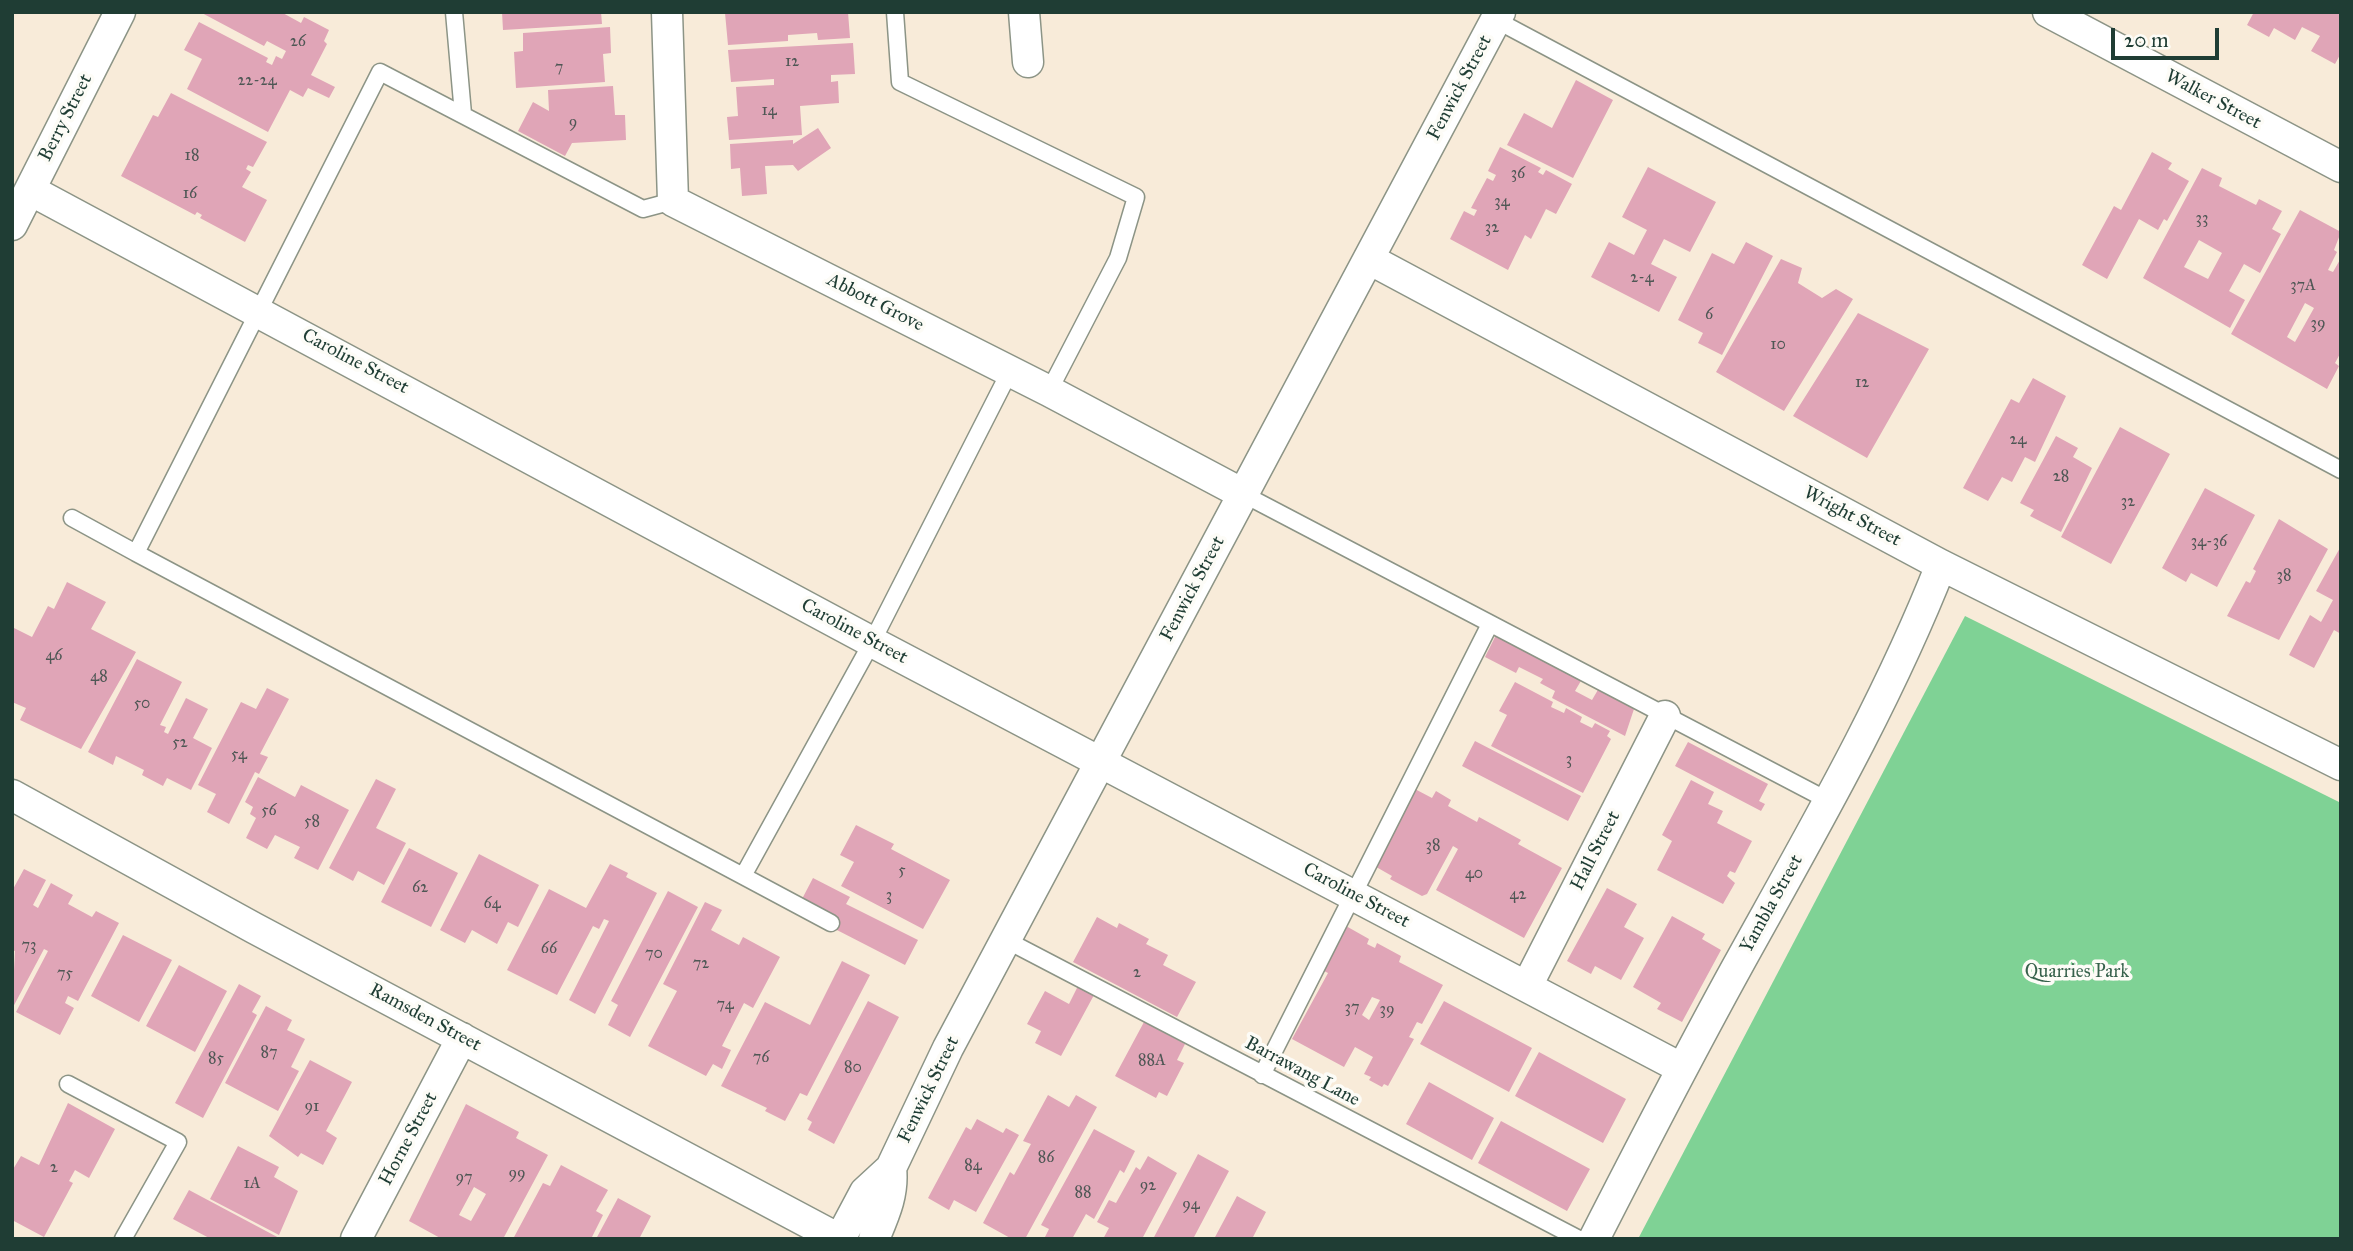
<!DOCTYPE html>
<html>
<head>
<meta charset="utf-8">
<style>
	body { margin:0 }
	#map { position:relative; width:2353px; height:1251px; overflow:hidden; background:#f8ebd9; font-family:"IM FELL Great Primer",serif }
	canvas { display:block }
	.frame { position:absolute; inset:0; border:14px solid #1f3d34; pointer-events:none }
	.scale { position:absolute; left:2111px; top:28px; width:108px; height:32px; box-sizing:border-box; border:4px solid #1f3d34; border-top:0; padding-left:9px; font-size:21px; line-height:24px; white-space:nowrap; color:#1f3d34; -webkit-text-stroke:5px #fdfcf7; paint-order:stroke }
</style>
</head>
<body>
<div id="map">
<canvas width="2353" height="1251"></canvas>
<div class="frame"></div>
<div class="scale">20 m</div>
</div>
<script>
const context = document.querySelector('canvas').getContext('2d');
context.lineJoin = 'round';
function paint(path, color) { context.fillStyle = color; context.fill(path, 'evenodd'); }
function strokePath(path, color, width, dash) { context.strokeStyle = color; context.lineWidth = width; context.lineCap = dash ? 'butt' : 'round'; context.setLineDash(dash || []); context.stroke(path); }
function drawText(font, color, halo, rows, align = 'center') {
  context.font = font + ' "IM FELL Great Primer",serif'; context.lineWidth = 7; context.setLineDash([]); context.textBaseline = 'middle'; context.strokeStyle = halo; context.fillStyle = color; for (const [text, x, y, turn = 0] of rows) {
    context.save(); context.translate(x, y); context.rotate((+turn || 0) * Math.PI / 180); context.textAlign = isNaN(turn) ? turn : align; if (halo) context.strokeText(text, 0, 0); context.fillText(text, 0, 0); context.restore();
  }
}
const green = new Path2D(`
	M1965,616L2341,803V1239H1638Z`);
const building = new Path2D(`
	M200,12H281L301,23L304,17L329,30L324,41L327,44L311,75L335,87L329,98L308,88L303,97L290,90L268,132L187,89L202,59L184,50L199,22L268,58L266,62L272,65L276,56L282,59L286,51L267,41L264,46Z
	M502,12H601L602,24L503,30Z
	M848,12L850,38L818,40L817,33L788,35V41L728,45L725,13Z
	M2254,12H2341V53L2335,64L2311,51L2320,36L2302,27L2295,40L2274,28L2269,37L2247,25Z
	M610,27L611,53L603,54L605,82L516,88L514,52L523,51V33Z
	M853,43L855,74L831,75V82L838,81L839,103L800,106L802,135L729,140L727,117L738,116L736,87L774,85V79L731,82L728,50Z
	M1576,80L1613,100L1573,178L1507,145L1524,113L1552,128Z
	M613,86L615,115H625L626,140L572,143L565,156L518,131L533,102L549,111L548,90Z
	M171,93L267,142L253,167L248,165L246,169L251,172L242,187L267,200L245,242L200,218L202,215L197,212L195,215L121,176L153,115L158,117Z
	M818,128L831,148L798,171L793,165L765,166L767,194L742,196L740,168L731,169L730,144L793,140V144Z
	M1500,147L1541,168L1538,172L1543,175L1546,170L1572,184L1556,214L1546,209L1531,239L1525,235L1508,270L1450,239L1464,211L1474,216L1477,210L1471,208L1487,178L1493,181L1496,175L1488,171Z
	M2152,152L2172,163L2168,169L2189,181L2167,221L2164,219L2158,230L2139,219L2107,279L2082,265L2114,206L2121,210Z
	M1648,167L1716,202L1690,252L1664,239L1651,264L1677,277L1659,312L1591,277L1609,242L1634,255L1647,230L1622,217Z
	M2202,168L2222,178L2219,186L2256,205L2259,199L2282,211L2272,229L2281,234L2260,273L2244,264L2229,291L2245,300L2230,328L2143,278ZM2199,240L2222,253L2208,279L2184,267Z
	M2300,210L2341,232L2334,250L2337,252L2328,270L2333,272L2341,258V352L2335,363L2339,366L2327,389L2231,334ZM2305,303L2314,308L2295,342L2287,337Z
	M1746,242L1773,256L1722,355L1698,343L1703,333L1678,320L1712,253L1734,264Z
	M1781,259L1802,268L1798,283L1822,298L1836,289L1853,299L1784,411L1716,372Z
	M1858,313L1929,349L1867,458L1793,416Z
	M2033,378L2066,396L2035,462L2025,457L2012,482L2002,477L1988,501L1963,488L2011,399L2019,403Z
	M2120,427L2170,454L2111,564L2061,537Z
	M2056,436L2078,448L2073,457L2092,468L2061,532L2030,516L2034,510L2020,503Z
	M2205,488L2255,515L2217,587L2191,573L2186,582L2162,568Z
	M2279,519L2328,549L2279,640L2227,616L2246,581L2250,583L2256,571L2253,569Z
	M2341,546V634L2334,630L2314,668L2289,655L2310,615L2321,622L2333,600L2316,591Z
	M67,582L106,602L91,629L136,652L81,749L20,720L26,708L12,702V627L32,637L48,606L54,609Z
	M1496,635L1582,679L1575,691L1592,700L1599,688L1635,706L1625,736L1552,698L1555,691L1540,683L1543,679L1519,667L1516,673L1485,657Z
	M137,659L182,682L160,725L166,727L164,732L168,734L186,698L208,709L193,738L212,748L191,790L167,778L163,786L142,775L144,770L116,756L113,765L88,752Z
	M1515,682L1553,702L1551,707L1564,713L1566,708L1582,717L1580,722L1592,728L1595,723L1610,731L1607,736L1611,739L1583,793L1491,746L1507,715L1499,711Z
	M267,688L289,699L260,754L268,757L259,774L255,772L229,824L207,812L216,794L198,785L241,702L256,709Z
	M1475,741L1581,796L1568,821L1462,766Z
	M1688,742L1768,784L1759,801L1765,804L1761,811L1675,766Z
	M258,777L295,797L301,785L349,810L318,870L294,858L300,847L275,835L267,849L246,838L256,818L250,814L253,807L245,802Z
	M376,779L396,789L376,828L406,843L384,885L358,871L353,881L329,868Z
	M1691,780L1714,792L1708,804L1723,811L1717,823L1752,841L1735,873L1730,871L1727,876L1735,883L1723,904L1657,870L1672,841L1662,835Z
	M1413,788L1432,798L1436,791L1451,800L1448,806L1477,822L1479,817L1521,840L1518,844L1562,868L1524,938L1436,890L1458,849L1453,846L1427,894L1422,896L1390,879L1392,876L1371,864Z
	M856,825L894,844L891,849L950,880L923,929L841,886L854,862L840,855Z
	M409,848L458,873L431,927L381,902Z
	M479,854L539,885L518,927L508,922L497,944L472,930L465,943L440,930Z
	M610,864L628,873L626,877L657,893L595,1014L569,1000L609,921L604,919L599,929L593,926L557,995L507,970L549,889L586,908Z
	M24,869L46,880L33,905L38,908L51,883L73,895L68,904L92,917L96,911L119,923L78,1001L68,996L65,1003L74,1008L60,1035L16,1012L48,951L44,949L12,1009L15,951L12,950V891Z
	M813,878L850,897L846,904L918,940L905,965L833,928L838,917L802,899Z
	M1607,888L1637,904L1624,927L1644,938L1621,980L1595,966L1591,974L1567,961Z
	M668,891L698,907L630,1037L608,1025L618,1005L611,1001Z
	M705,902L722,910L711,930L739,945L743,937L780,957L753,1008L744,1003L722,1046L731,1050L722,1069L713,1064L706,1076L648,1046L677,991L663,984Z
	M1672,916L1705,934L1702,939L1721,950L1682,1022L1657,1009L1661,1003L1633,987Z
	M1097,917L1117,928L1119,923L1149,939L1146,944L1168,955L1163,965L1196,982L1177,1017L1073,962Z
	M1346,926L1369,939L1367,944L1375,948L1377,943L1401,956L1399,962L1443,985L1422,1024L1417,1022L1409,1037L1414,1039L1388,1086L1384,1084L1382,1087L1369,1080L1371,1077L1364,1074L1373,1057L1355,1047L1344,1067L1292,1039L1328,973L1322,970ZM1372,997L1380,1000L1369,1020L1362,1015Z
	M123,935L172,960L139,1022L91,996Z
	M842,961L870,975L807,1096L800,1093L785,1121L765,1111L767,1108L721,1086L765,1002L810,1025Z
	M179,965L227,991L195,1052L146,1026Z
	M239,984L261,996L252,1012L257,1015L203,1118L175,1103Z
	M1078,986L1094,995L1061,1056L1035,1043L1041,1031L1027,1024L1045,991L1069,1004Z
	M868,1001L899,1017L834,1144L808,1130L812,1122L807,1119Z
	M1444,1001L1532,1048L1509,1092L1420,1044Z
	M266,1006L292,1020L287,1030L305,1039L291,1067L299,1071L278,1111L225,1083Z
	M1144,1022L1185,1044L1177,1060L1184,1063L1167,1096L1159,1092L1156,1098L1115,1076Z
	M1539,1052L1626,1099L1603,1143L1515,1096Z
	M310,1060L352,1082L326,1131L337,1138L323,1165L301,1153L298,1157L269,1136Z
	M1429,1082L1494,1118L1472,1160L1406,1124Z
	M1048,1095L1069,1107L1076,1095L1097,1107L1025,1239H1012L983,1223L1010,1172L1014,1175L1031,1144L1023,1141Z
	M68,1103L115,1129L89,1178L75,1170L69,1181L73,1183L44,1237L12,1220V1171L21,1156L39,1165Z
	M466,1104L519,1132L516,1138L548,1155L503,1239H442L409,1221ZM474,1187L486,1194L471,1221L459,1215Z
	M977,1119L1003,1133L1006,1128L1019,1135L976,1212L954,1200L949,1210L928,1198L966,1127L971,1130Z
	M1501,1121L1590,1169L1567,1211L1478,1163Z
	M1094,1129L1135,1151L1124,1173L1120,1170L1094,1219L1086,1214L1072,1239H1044L1049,1229L1041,1225Z
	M238,1146L279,1167L274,1177L298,1191L279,1235L210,1199Z
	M1198,1154L1229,1171L1193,1239H1153Z
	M1148,1156L1177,1173L1142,1239H1103L1109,1228L1097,1222L1109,1200L1116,1203L1136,1167L1140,1170Z
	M561,1165L608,1190L596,1211L603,1215L591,1239H513L543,1183L550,1186Z
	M189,1190L281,1239H211L173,1219Z
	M1237,1196L1266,1212L1252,1239H1214Z
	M618,1198L651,1216L639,1239H596Z`);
const service = new Path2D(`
	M454,12L463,114
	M895,12L900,82L1136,197L1118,258L1049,391
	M1496,20L2341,470
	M673,201L643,209L380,72L136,553L743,876L872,642L1010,371
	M1243,494L1829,801
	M72,518L136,553
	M743,876L831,923
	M1006,940L1579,1239
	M1262,1075L1490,624
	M68,1084L178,1142L123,1239`);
const minor = new Path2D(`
	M667,12L673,201L1049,391L1243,494
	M1024,12L1028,62
	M2048,12L2341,167
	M30,190L872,642L1681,1068
	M12,225L120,12
	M1369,259L1941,565L2341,765
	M12,795L254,928L839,1239
	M1527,986L1665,716
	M356,1239L462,1038
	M840,1239L865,1192L891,1168L948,1048L1500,12
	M874,1239C884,1215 894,1194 891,1168
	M1594,1239C1641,1147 1688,1056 1737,967C1810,835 1886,705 1941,565`);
const numberNames = [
	["26",298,42],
	["12",792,62],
	["7",559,68],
	["22-24",257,81],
	["14",769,111],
	["9",573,123],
	["18",192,156],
	["36",1518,174],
	["16",190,194],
	["34",1502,202],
	["33",2202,219],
	["32",1492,228],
	["2-4",1642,278],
	["37A",2303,286],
	["6",1709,315],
	["39",2318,324],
	["10",1778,345],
	["12",1862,383],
	["24",2018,440],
	["28",2061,477],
	["32",2128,502],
	["34-36",2209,542],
	["38",2284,576],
	["46",54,656],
	["48",99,677],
	["50",142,704],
	["52",180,743],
	["54",239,755],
	["3",1569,760],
	["56",269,811],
	["58",312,822],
	["38",1433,846],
	["5",902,871],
	["40",1474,874],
	["62",420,888],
	["42",1518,895],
	["3",889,896],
	["64",492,904],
	["73",29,946],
	["66",549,949],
	["70",654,954],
	["72",701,964],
	["2",1137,973],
	["75",65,974],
	["74",725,1005],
	["37",1352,1008],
	["39",1387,1010],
	["87",269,1053],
	["76",761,1058],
	["85",216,1059],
	["88A",1152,1061],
	["80",853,1068],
	["91",312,1107],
	["86",1046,1158],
	["84",973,1166],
	["2",54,1168],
	["99",517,1174],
	["97",464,1178],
	["1A",252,1184],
	["92",1148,1186],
	["88",1083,1193],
	["94",1191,1205]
];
const streetNames = [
	["Fenwick Street",1460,88,-62],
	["Walker Street",2213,100,28],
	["Berry Street",66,118,-63],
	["Abbott Grove",875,303,27],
	["Caroline Street",355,362,28],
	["Wright Street",1852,517,28],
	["Fenwick Street",1193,589,-62],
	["Caroline Street",854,632,28],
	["Hall Street",1596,851,-63],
	["Caroline Street",1356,896,28],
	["Yambla Street",1772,904,-61],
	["Ramsden Street",425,1018,28],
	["Barrawang Lane",1302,1072,28],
	["Fenwick Street",929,1090,-64],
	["Horne Street",409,1139,-62]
];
const parkNames = [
	["Quarries Park",2077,972]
];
paint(green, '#7fd295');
paint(building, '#e0a5b7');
strokePath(service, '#8c9486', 19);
strokePath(minor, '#8c9486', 33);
strokePath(service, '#fff', 16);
strokePath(minor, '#fff', 30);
drawText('16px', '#4f5755', null, numberNames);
drawText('19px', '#1f3d34', '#fdfcf7', streetNames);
drawText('19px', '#37624c', '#fdfcf7', parkNames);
</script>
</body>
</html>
